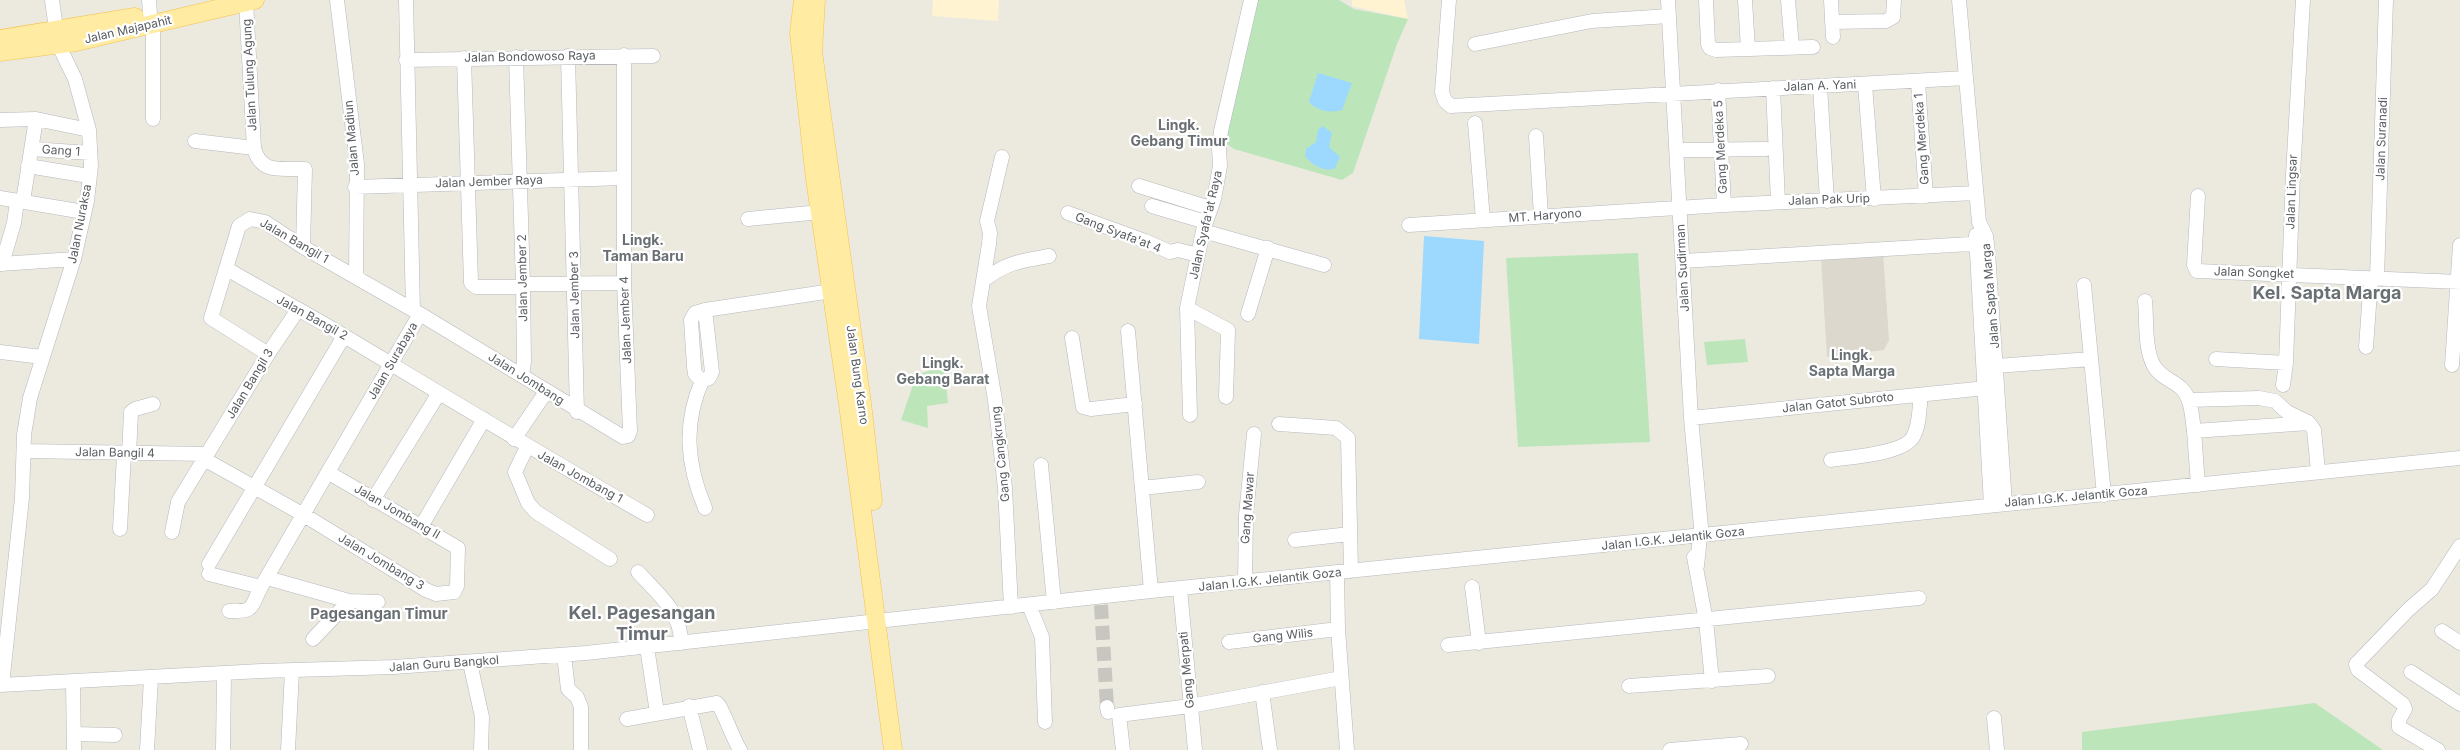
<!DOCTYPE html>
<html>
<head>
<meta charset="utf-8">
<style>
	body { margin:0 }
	canvas { display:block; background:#ece9df }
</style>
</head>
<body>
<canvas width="2460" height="750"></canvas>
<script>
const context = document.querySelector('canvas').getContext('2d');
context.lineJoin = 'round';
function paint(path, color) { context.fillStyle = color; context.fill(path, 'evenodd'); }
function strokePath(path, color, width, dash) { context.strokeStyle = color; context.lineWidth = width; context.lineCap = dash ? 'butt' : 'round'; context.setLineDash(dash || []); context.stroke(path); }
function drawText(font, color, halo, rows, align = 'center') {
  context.font = font + ' Inter,sans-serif'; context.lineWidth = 4.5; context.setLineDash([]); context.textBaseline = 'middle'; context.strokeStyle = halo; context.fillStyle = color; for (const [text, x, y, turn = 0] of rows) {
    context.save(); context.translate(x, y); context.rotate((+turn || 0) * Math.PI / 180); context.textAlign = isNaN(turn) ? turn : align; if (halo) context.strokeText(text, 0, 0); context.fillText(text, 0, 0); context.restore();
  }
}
const commercial = new Path2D(`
	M933,0H999L998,21L932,16Z
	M1352,0H1404L1408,19L1352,6Z`);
const education = new Path2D(`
	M1883,252L1889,340L1884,350L1827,357L1821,258Z`);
const green = new Path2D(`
	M1254,0H1339L1354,9L1408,19L1397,44L1353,173L1342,180L1234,149L1224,142Z
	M1638,253L1650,442L1518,447L1506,258Z
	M1745,339L1748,362L1707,365L1704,342Z
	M944,364L948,403L927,406L928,428L901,420L916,376Z
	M2315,703L2383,750H2082V732Z`);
const water = new Path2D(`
	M1318,73L1352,83L1342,110C1330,113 1319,112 1309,102Z
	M1323,126L1332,133L1329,147L1340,157L1335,168C1325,173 1312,165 1305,156L1306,149L1316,142L1318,130Z
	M1424,236L1484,241L1479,344L1419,339Z`);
const minorTunnel = new Path2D(`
	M1101,605L1107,707`);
const minor = new Path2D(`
	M149,0L150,14
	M337,0L357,164L356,277
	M1449,0L1442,92L1445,101L1451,106L1966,78
	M1668,0L1691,418L1701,527L1697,566
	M1706,0L1708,44L1710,48L1716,50L1813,47
	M1745,0L1748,49
	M1788,0L1792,48
	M1831,0L1833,37
	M1959,0L1979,222L1986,236L1988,253L2005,504
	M246,2L254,148C261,175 281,168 305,169L303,247
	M1832,22L1886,21L1893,17L1894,0
	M1475,44L1592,21L1669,16
	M568,56L577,412
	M516,57L523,284L524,362L522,375
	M464,58L471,283L476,287H523
	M406,60L653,56
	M1918,82L1926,196
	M1865,85L1874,199
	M1820,86L1827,201
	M1773,88L1778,202
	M1718,90L1724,205
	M153,119V25
	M0,120L36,119L89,130
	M1475,123L1483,220
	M1536,136L1541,216
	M195,141L254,148
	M32,149L90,153
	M1677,150L1766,149
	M1002,157L987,221L990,233L989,244L979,306L995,400L1005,488L1011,607
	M28,166L89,176
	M1139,186L1210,208
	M355,187L623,178
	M2198,196L2194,265L2197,271L2460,282
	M0,198L84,212
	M23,201L36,119
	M1152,206L1206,222
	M1068,213L1145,241L1170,252L1178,250L1198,255
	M748,219L820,212
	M1409,225L1724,205L1976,193
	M1203,231L1324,265
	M1976,235L1991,505
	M1683,261L1987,243
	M0,264L74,259
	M2,264L14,223L17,201
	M227,269C266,292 307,313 346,337C446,397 545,457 647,515
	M2377,278L2386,0
	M984,280C1007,262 1021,261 1049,256
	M523,284L624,283
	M2084,285L2104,495
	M2145,301C2147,320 2144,348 2154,366C2160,377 2172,380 2181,388C2192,398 2192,418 2194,431
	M1187,308L1190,415
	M705,310L712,372L709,378L702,381L695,374L694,367L691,320L695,313L705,310L832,291
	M420,314L623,437L628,436L630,431L624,283V55
	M1248,314L1268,248
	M1128,331L1151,591
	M1072,338L1083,407L1091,409L1135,404
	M2366,347L2371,278
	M0,352L42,357
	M268,354L211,318L239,226L250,219L265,222L303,247L413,310
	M2216,359L2286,363
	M2452,365L2460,245
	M1996,366L2091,359
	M702,381C683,424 687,465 705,508
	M2283,385L2286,363L2293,174L2303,0
	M1226,397L1228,330L1187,308L1203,231L1214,199L1220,166L1219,148L1221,131L1251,0
	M2189,400L2259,398L2275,401L2287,412L2308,422
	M1691,418L1986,388
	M1279,424L1336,428L1348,438L1351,571
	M514,439L546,392
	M527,447L515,472L528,503L536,512L610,559
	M24,451L206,454
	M129,455L131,412L135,409L153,404
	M204,459L304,515L426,590L436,594L454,592L457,586L458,548L329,473
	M1831,460C1850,457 1903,454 1913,437C1920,425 1919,408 1921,395
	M1041,465L1054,602
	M2198,485L2194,431L2309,423L2314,430L2318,471
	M1142,488L1198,482
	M373,500L439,393
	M422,525L484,419
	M120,529L124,454
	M172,532L178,502L268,354L297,311
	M1295,540L1350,534
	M1694,557L1706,621L1712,681
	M209,564L344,336
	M638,572C658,594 681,611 681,643
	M1337,572L1338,629L1347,750
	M209,574L261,587
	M267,578L349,601L378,602
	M1245,582L1246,515L1254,434
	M1472,587L1479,643
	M1180,589L1195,750
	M1029,605L1042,637L1045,722
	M229,611C255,612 250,608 261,587L420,314L413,310L406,0
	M2442,631L2460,643
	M313,639L349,601
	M1229,642L1338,629
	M1448,645L1919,598
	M647,647L657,713
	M564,655L568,689L577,697L581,707V750
	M470,663L482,717L481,750
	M2411,672L2460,704
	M73,683L74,750
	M0,685L261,671L394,667L586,653L1151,591L2460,458
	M2,685L22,498L24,435L30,398L74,259L87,201L91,166L89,130L75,79L58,44L52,0
	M1629,686L1768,676
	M1262,692L1270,750
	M689,706L700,750
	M1107,707L1108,712
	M1994,718L1997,750
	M627,719L717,703C721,705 734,741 740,750
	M74,734L115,735
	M147,750L151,678
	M223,750L224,674
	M288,750L292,671
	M1123,750L1119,715L1190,706L1341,678
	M1670,750L1741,744
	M2438,750L2399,727V720L2405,709L2403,704L2358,670L2356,664L2409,609L2432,589L2460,546`);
const major = new Path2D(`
	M803,0L799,33L815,179L848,404L893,750
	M816,0L813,52L862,403L873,501
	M0,39L135,17
	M0,52L76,42L255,0`);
const streetNames = [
	["Jalan Majapahit",128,30,-13],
	["Jalan Bondowoso Raya",530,57,-1],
	["Jalan Tulung Agung",250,75,-93],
	["Jalan A. Yani",1820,86,-2],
	["Jalan Madiun",352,138,-95],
	["Gang Merdeka 1",1922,139,-94],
	["Jalan Suranadi",2382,139,-88],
	["Gang Merdeka 5",1721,147,-93],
	["Gang 1",61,151,4],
	["Jalan Jember Raya",489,182,-2],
	["Jalan Lingsar",2292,192,-88],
	["Jalan Pak Urip",1829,200,-2],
	["MT. Haryono",1545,216,-4],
	["Jalan Nuraksa",80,224,-79],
	["Jalan Syafa'at Raya",1206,225,-77],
	["Gang Syafa'at 4",1118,233,21],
	["Jalan Bangil 1",294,241,30],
	["Jalan Sudirman",1683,268,-93],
	["Jalan Songket",2254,273,2],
	["Jalan Jember 2",523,278,-91],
	["Jalan Jember 3",575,295,-91],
	["Jalan Sapta Marga",1991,296,-95],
	["Jalan Bangil 2",312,318,29],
	["Jalan Jember 4",626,320,-92],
	["Jalan Surabaya",393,361,-60],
	["Jalan Bung Karno",857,375,82],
	["Jalan Jombang",526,379,32],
	["Jalan Bangil 3",250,384,-59],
	["Jalan Gatot Subroto",1838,403,-6],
	["Jalan Bangil 4",115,453,1],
	["Gang Cangkrung",1001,454,-96],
	["Jalan Jombang 1",580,477,29],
	["Jalan I.G.K. Jelantik Goza",2076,497,-5],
	["Gang Mawar",1248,508,-86],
	["Jalan Jombang II",397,512,30],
	["Jalan I.G.K. Jelantik Goza",1673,539,-6],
	["Jalan Jombang 3",381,562,31],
	["Jalan I.G.K. Jelantik Goza",1270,580,-6],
	["Gang Wilis",1283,636,-6],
	["Jalan Guru Bangkol",444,664,-4],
	["Gang Merpati",1187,670,-95]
];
const neighbourhoodNames = [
	["Lingk.",1179,126],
	["Gebang Timur",1179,142],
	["Lingk.",643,241],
	["Taman Baru",643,257],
	["Lingk.",1852,356],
	["Sapta Marga",1852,372],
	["Lingk.",943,364],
	["Gebang Barat",943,380]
];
const quarterNames = [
	["Pagesangan Timur",379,614]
];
const districtNames = [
	["Kel. Sapta Marga",2327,294],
	["Kel. Pagesangan",642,614],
	["Timur",642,635]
];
paint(commercial, '#fff3d2');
paint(education, '#dcd8ce');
paint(green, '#bce6ba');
paint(water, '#9dd8ff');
strokePath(minorTunnel, '#c7c6c0', 14, [14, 7]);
strokePath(minor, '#b5b8bd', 15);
strokePath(major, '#f7c14e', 19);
strokePath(minor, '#fff', 14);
strokePath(major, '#ffeca2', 18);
drawText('12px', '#585d61', '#fff', streetNames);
drawText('bold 14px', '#696f73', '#fff', neighbourhoodNames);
drawText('bold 15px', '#696f73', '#fff', quarterNames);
drawText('bold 18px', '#696f73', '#fff', districtNames);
</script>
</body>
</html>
